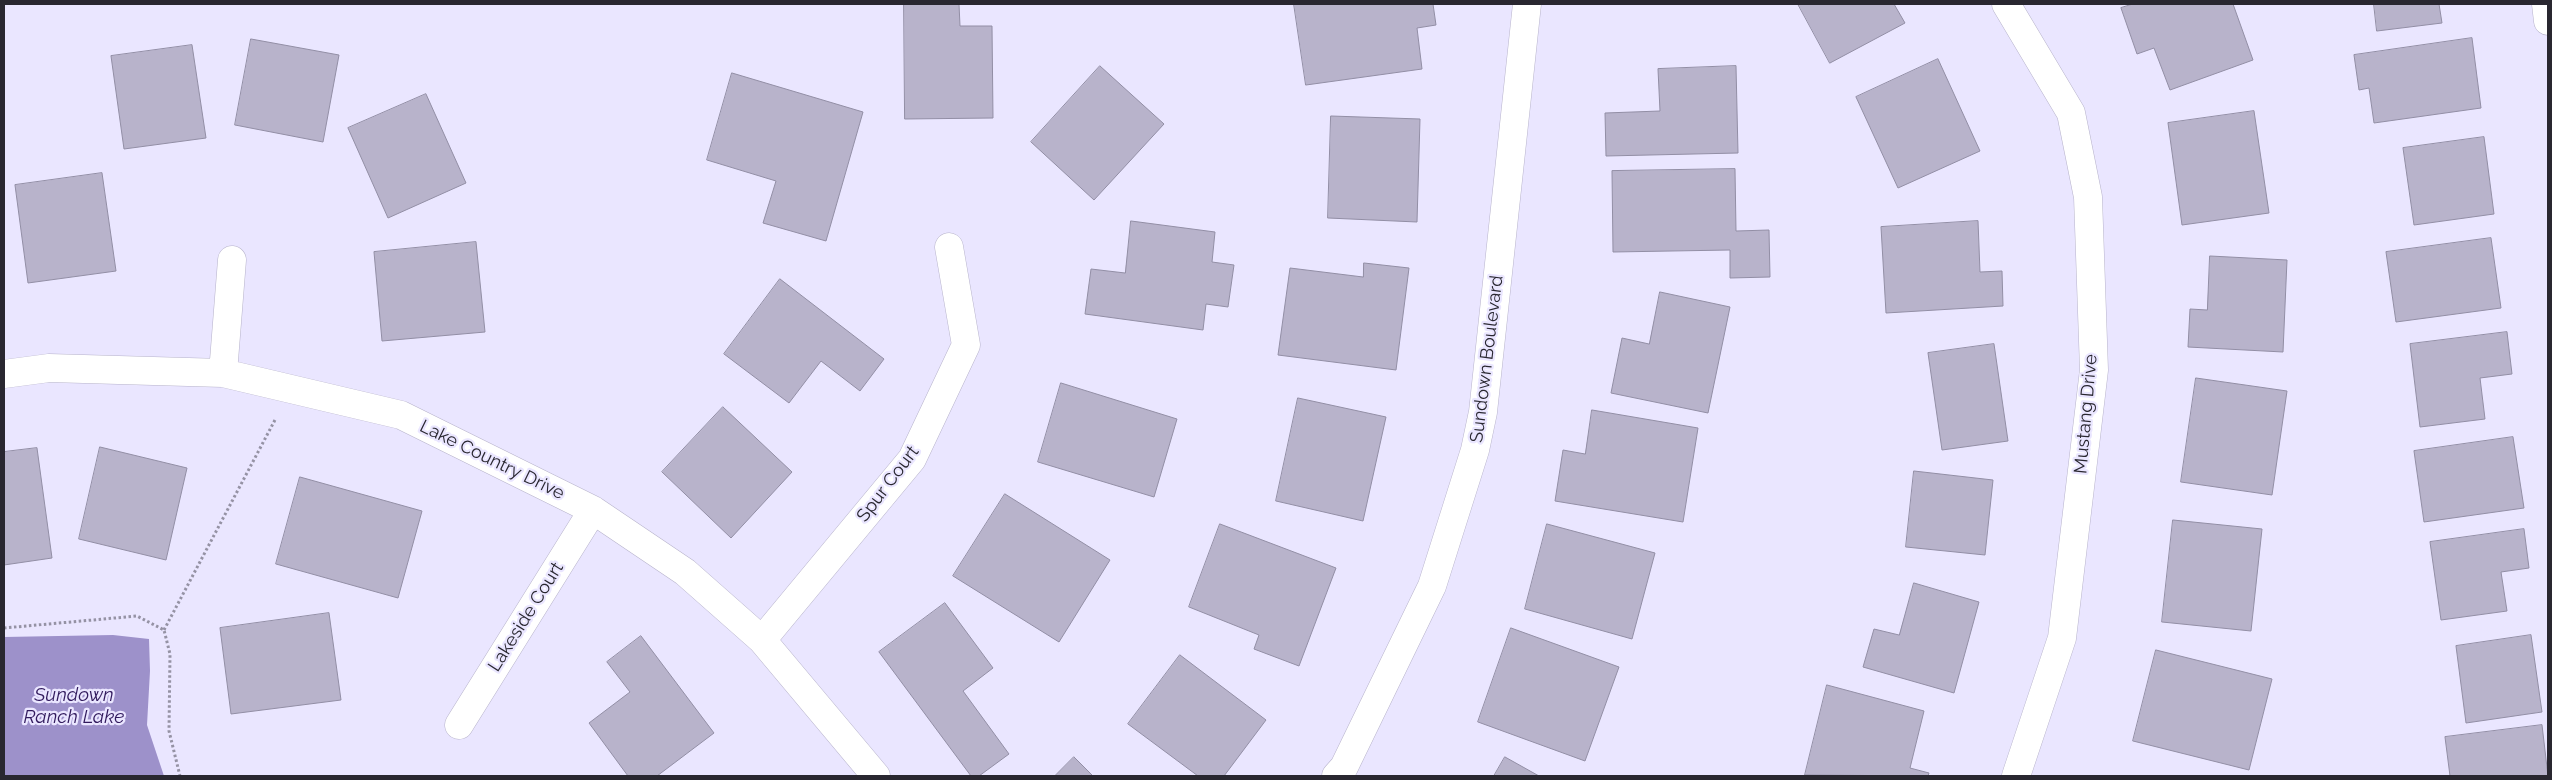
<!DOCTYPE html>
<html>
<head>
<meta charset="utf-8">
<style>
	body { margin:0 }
	#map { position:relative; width:2552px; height:780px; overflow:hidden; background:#eae6ff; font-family:Raleway,sans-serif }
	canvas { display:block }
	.frame { position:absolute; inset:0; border:5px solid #292730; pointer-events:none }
</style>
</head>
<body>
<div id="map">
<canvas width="2552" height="780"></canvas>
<div class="frame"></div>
</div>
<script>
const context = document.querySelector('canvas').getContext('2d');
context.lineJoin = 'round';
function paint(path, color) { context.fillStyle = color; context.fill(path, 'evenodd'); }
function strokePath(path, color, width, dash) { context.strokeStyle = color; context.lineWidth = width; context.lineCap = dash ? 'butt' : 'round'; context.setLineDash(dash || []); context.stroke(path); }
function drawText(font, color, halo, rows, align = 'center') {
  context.font = font + ' Raleway,sans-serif'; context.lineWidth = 4.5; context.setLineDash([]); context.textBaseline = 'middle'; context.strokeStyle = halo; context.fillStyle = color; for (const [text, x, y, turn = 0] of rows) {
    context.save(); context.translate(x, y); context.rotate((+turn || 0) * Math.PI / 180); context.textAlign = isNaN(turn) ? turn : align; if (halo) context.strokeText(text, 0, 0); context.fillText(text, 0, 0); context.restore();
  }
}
const water = new Path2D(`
	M113,635L149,639L150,671L147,725L164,776H4V637Z`);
const building = new Path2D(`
	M904,4H959L960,26H992L993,118L905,119Z
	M1294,4H1433L1436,25L1417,28L1422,69L1306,85Z
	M1798,4H1894L1905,23L1830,63Z
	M2133,4H2233L2253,60L2170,90L2154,48L2137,54L2121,8Z
	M2374,4H2439L2442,23L2377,31Z
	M2472,38L2481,108L2374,123L2369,88L2359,90L2354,55Z
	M251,39L339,55L323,142L235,125Z
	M192,45L206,138L124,149L111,56Z
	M1938,59L1980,151L1898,188L1856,97Z
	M1100,66L1164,124L1094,200L1031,142Z
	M1736,66L1738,153L1606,156L1605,113L1660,111L1658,69Z
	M732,73L863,112L826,241L763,223L776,181L707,160Z
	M426,94L466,183L388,218L348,128Z
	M2254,111L2269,213L2182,225L2168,123Z
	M1331,116L1420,119L1417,222L1328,218Z
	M2484,137L2494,214L2414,225L2403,148Z
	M1735,169L1736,231L1769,230L1770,277L1730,278V250L1613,252L1612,171Z
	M102,173L116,271L28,283L15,185Z
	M1131,221L1215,232L1212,262L1234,265L1228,307L1206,304L1203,330L1085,314L1091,269L1125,273Z
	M1978,221L1980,272L2002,271L2003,306L1886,313L1881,227Z
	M2491,238L2501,308L2396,322L2386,252Z
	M476,242L485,332L382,341L374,252Z
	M2210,256L2287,260L2283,352L2188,347L2190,309L2207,310Z
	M1364,263L1409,268L1396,370L1278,355L1290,268L1363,277Z
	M780,279L884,359L860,391L821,361L789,403L724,354Z
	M1660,292L1730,307L1708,413L1611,393L1622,338L1649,344Z
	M2507,332L2512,374L2480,378L2485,419L2420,427L2410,344Z
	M1994,344L2008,441L1942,450L1928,353Z
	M2196,378L2287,391L2272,495L2181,482Z
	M1061,383L1177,419L1154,497L1038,462Z
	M1298,398L1386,417L1363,521L1276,501Z
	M723,407L792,472L731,538L662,472Z
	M1592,410L1698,428L1683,522L1555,501L1563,450L1585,454Z
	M2513,437L2524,508L2424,522L2414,451Z
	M100,447L187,468L166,560L79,539Z
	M37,448L52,558L4,565V452Z
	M1914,471L1993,480L1985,555L1906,547Z
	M300,477L422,511L398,598L276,564Z
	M1005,494L1110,560L1059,642L953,576Z
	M2173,520L2262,529L2251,631L2162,622Z
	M1220,524L1336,568L1299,666L1254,649L1259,635L1189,607Z
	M1547,524L1655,553L1632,639L1525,609Z
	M2524,529L2529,568L2501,572L2507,611L2441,620L2430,542Z
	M1914,583L1979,602L1954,693L1863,667L1874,629L1899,635Z
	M945,603L993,668L963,691L1009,754L979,776H971L879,652Z
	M329,613L341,700L231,714L220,628Z
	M1511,628L1619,667L1585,761L1478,722Z
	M2531,635L2542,712L2466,723L2456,646Z
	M641,636L714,733L657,776H628L589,723L630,692L607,662Z
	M2156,650L2272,679L2249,770L2133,741Z
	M1180,655L1266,720L1224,776H1198L1128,724Z
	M1827,685L1924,711L1910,768L1929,773L1928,776L1805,775Z
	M2542,725L2548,776H2450L2445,737Z
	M1074,757L1093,776H1055Z
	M1505,757L1539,776H1494Z`);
const path = new Path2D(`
	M4,628L137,616L164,630L170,654L169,731L180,776
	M164,630L276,418`);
const street = new Path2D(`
	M2006,4L2071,113L2088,197L2094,370L2062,638L2016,776
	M2546,4L2548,21
	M223,373L232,260
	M4,374L49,368L223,373L401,415L593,510L685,572L762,640L876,776
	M762,640L912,459L966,345L949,247
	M459,725L593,510
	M1336,776L1344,767L1432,586L1475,450L1483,412L1527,4`);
const streetNames = [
	["Sundown Boulevard",1487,359,-83],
	["Mustang Drive",2086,414,-85],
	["Lake Country Drive",492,460,26],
	["Spur Court",888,484,-53],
	["Lakeside Court",526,617,-58]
];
const waterNames = [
	["Sundown",74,695],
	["Ranch Lake",74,717]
];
paint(water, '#9d91ca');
paint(building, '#b8b3cb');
strokePath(building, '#928ea5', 1);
strokePath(street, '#b7b3cb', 29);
strokePath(path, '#9592a4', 3, [2.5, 2.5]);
strokePath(street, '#fff', 28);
drawText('18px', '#292730', '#eae6ff', streetNames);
drawText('italic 19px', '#311a5d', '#eae6ff', waterNames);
</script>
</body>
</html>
